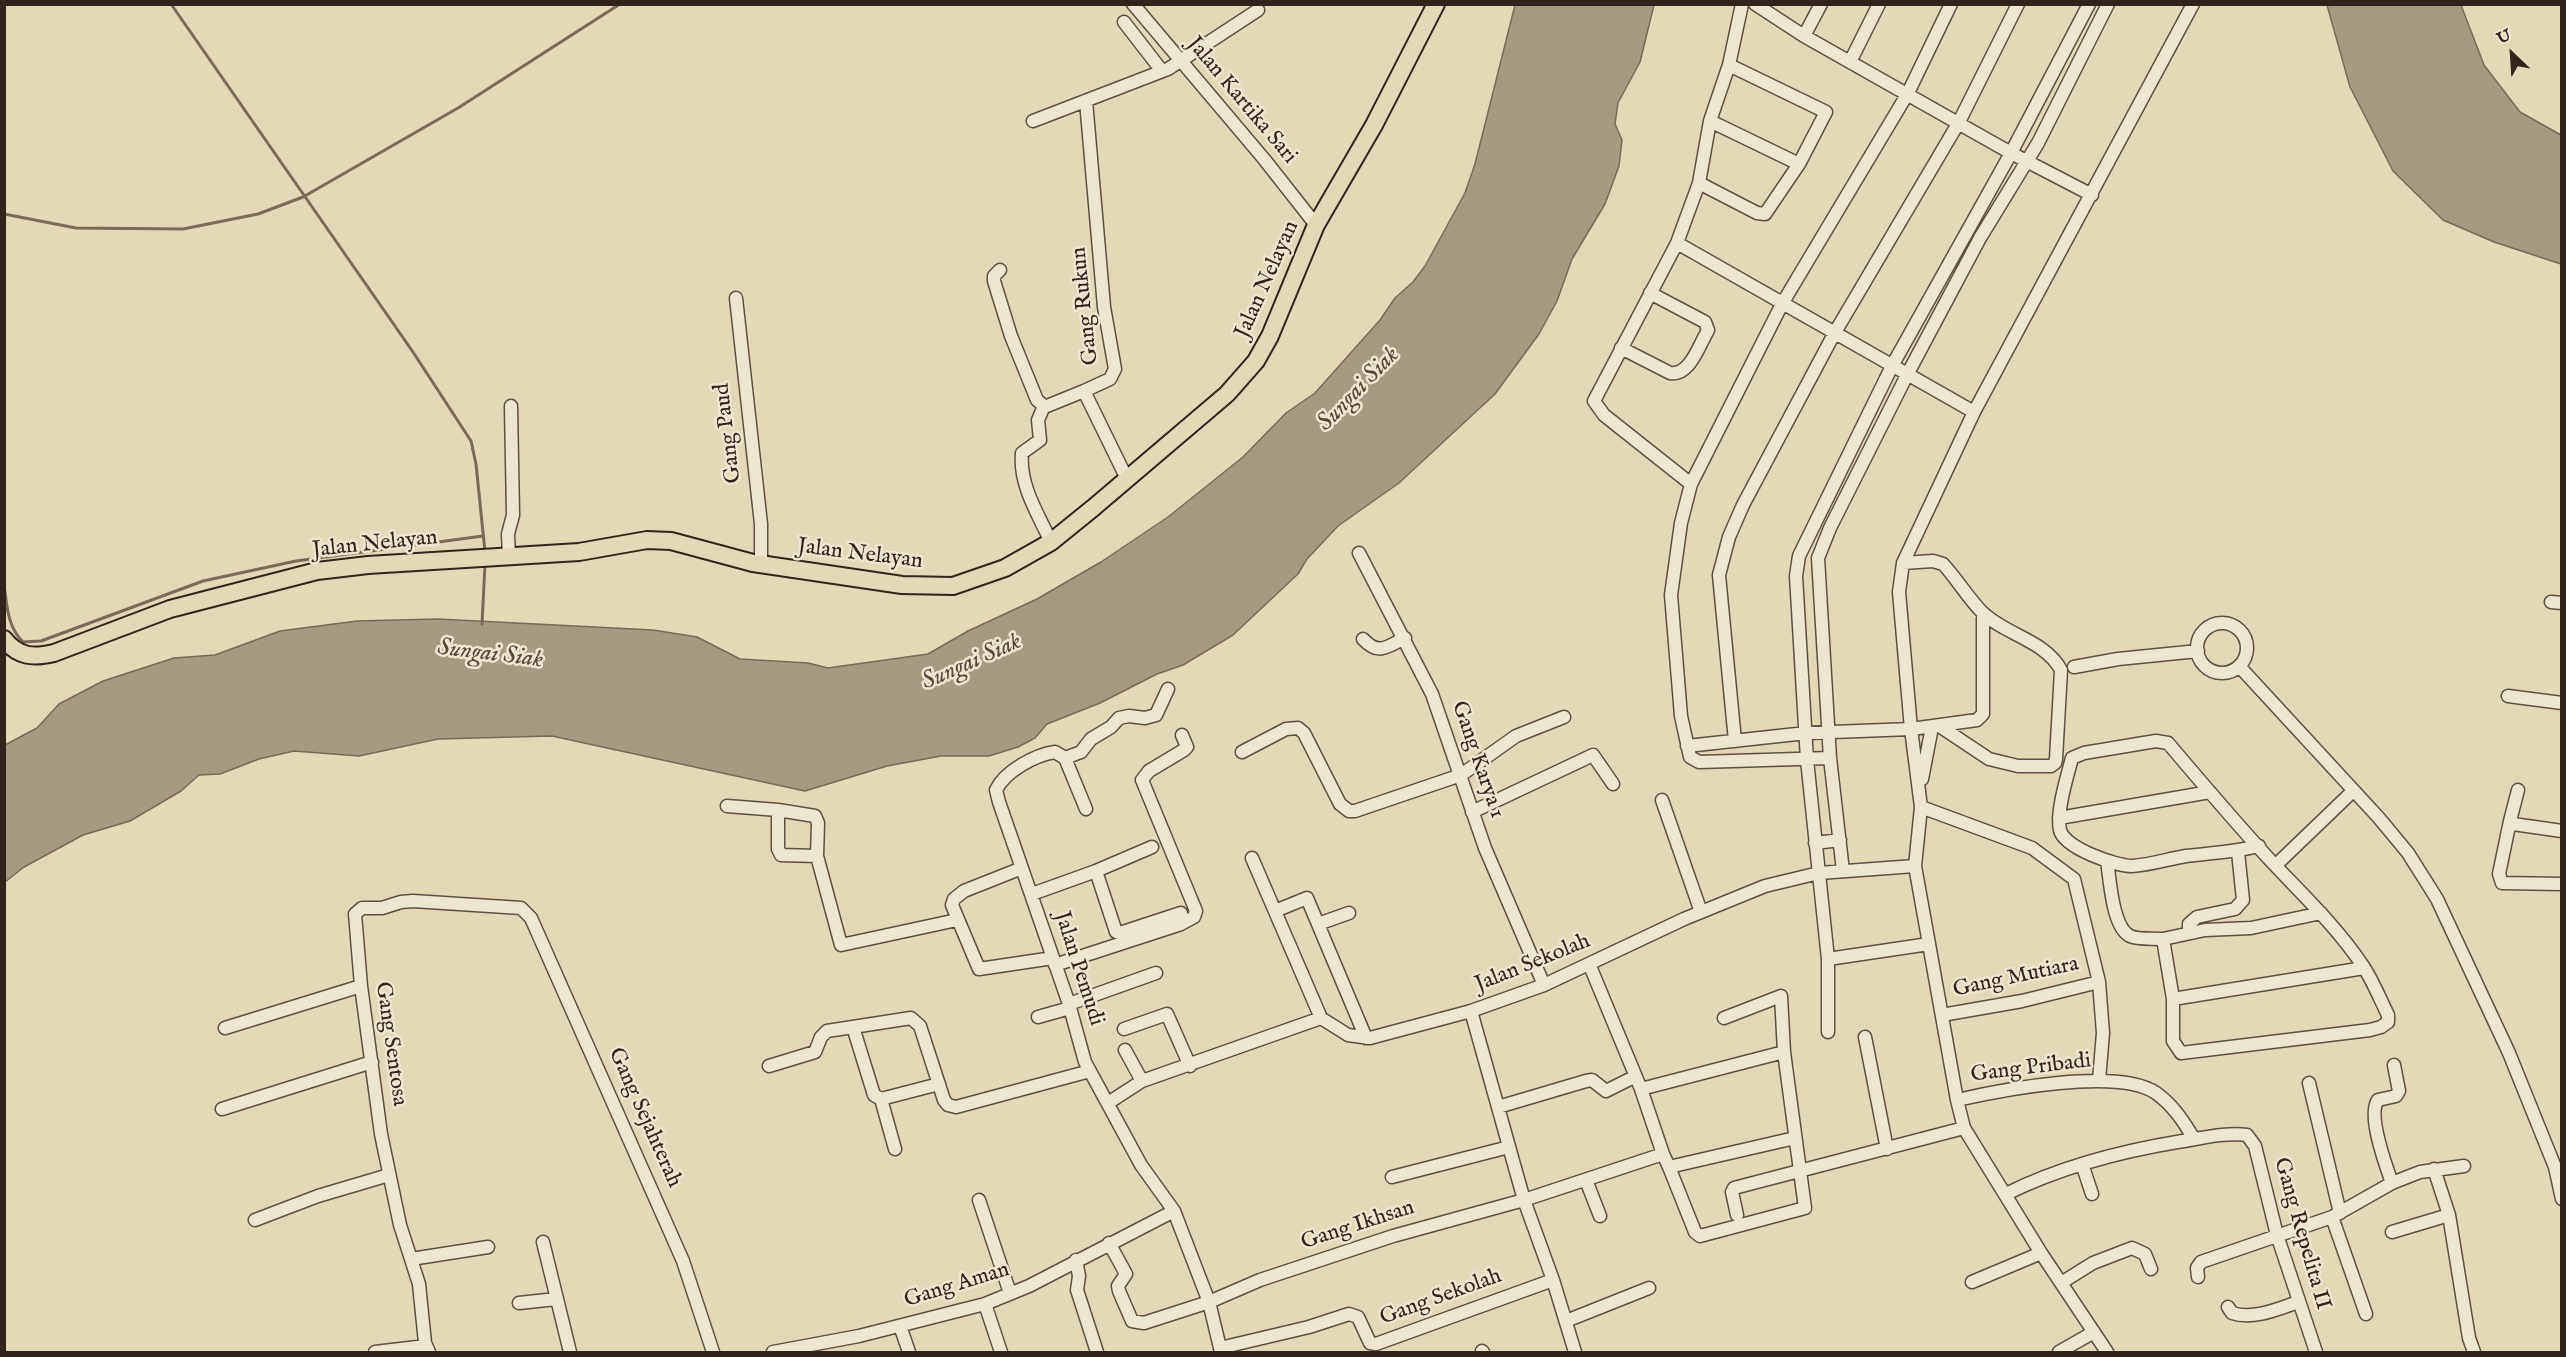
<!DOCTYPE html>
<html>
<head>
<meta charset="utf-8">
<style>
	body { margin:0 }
	#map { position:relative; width:2566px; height:1357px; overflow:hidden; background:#e3d8b7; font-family:"IM FELL English",serif }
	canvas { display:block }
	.frame { position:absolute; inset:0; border:6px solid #33231d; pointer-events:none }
	.north { position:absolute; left:2482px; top:24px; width:60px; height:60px; -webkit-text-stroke:4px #ede6d0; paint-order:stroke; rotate:335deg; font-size:16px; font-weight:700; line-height:24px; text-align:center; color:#33231d }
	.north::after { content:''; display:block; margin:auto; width:21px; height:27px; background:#33231d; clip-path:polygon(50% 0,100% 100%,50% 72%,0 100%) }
</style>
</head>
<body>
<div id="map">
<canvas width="2566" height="1357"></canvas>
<div class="frame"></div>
<div class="north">U</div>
</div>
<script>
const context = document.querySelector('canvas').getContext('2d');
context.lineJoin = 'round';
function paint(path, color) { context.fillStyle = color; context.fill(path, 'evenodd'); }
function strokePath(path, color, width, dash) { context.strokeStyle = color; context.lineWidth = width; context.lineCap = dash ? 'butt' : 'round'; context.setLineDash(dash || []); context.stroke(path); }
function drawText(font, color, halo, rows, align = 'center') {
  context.font = font + ' "IM FELL English",serif'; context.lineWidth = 5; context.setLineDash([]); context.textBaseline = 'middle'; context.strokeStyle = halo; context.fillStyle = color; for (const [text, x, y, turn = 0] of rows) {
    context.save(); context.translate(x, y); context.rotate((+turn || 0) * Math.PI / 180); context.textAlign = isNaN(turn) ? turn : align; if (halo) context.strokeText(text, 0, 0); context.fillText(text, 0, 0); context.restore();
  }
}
const water = new Path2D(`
	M1515,5H1654L1640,62L1618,103L1615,124L1622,140L1619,166L1605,204L1572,259L1557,301L1539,334L1495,394L1399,483L1338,526L1307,559L1298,574L1233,635L1183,665L1157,674L1100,703L1047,724L1035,738L1018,747L989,756H941L887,766L805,791L552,736L438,739L359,756L294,751L259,759L220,774L199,775L181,791L130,821L83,835L24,867L5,882V745L37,728L59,704L103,681L174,658L215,655L280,631L357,621L438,619L653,630L697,637L740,659L808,663L828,668L928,654L968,631L1037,599L1101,562L1168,517L1243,457L1286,413L1315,393L1380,320L1395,298L1413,282L1425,266L1465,193L1475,164Z
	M2327,5H2461L2484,65L2520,112L2561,135V264L2494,242L2443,220L2393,171L2350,87Z`);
const stream = new Path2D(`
	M171,4L413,352L471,441L476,464L485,552
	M4,214L76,228L183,229L258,214L303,197L458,108L620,4
	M4,585C7,605 7,626 23,642L41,641L203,581L296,561L483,536
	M482,624L485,564`);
const minor = new Path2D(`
	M1133,4L1264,159L1316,225
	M1755,4L1804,36L2011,153L2092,195
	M1124,22L1162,71
	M1804,36L1821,4
	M1850,62L1879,4
	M1729,65L1742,4
	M1086,101L1104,307L1115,369L1110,379L1084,391L1127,479
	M1033,121L1168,69L1258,10
	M1710,121L1799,164
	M1677,243L1974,412
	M1000,270L994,276V281L1011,336L1037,400L1044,406H1047L1084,391
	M736,298L761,524V564
	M1621,348L1670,373C1689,376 1698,348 1706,334L1708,330L1705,322L1650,293
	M1044,406L1038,420L1040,440L1022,453C1019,485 1038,514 1051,542
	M1691,484L1604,415L1594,401L1677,243L1699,183L1710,121L1729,65L1826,112L1799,164L1765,214L1757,213L1699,183
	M1359,553L1432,694L1485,848L1544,985
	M509,557L508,534L513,515L511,406
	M1903,563L1933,561L1943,564C1957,579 1968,598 1982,612C2005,635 2045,640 2061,670L2056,759L2055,763L2051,766H2018L1989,759L1941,727
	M2551,602L2562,603
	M2197 648a25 25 0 1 1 50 0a25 25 0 1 1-50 0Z
	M1363,639C1379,656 1386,647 1405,638
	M2239,666L2379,818L2408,853L2437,899L2509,1053L2555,1167L2562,1199
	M2074,667L2118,659L2198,651
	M2508,696L2562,703
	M1735,741L1719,575L1729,537L1743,505L1834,334L1959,122L2018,4
	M1687,746L1806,733L1911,729L1977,720L1983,714V613
	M1242,752L1286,729L1298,728L1304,733L1340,804L1349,811H1355L1461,775L1516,736L1564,717
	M1065,758L1055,752C1035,755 1005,771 996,790L999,802L1069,1004L1085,1062L1141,1165L1174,1211L1209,1302L1221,1352
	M1065,758L1081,752L1091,739L1111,727L1119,718L1129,716L1145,718L1156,715L1168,689
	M1065,758L1086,809
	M1830,758L1699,762L1690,757L1681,716L1671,595L1681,523L1691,484L1782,304L1908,93L1951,4
	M1922,779L1932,727
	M2518,790L2510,821L2513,824L2562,831
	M1662,800L1701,912
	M727,806L778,810L815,816L818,823L817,856L841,945L957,920
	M1921,807L2032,848L2074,879L2099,982L2103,1033L2099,1080
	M778,810V849L781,855L817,856
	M1472,812L1593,755L1613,784
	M2059,818L2210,792
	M2510,821L2499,874L2502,883L2562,884
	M1815,843L1840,840
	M2259,846C2234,852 2211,853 2186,856C2168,859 2150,865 2132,866C2116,866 2064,848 2060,830C2056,812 2067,777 2072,758L2084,753L2156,741L2168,743C2201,782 2235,822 2270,860C2302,894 2337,927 2363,966C2373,981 2380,999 2388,1015V1022L2381,1027L2370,1030L2181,1053L2173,1041V999L2163,939L2205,930L2251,928L2321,913
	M1252,858L1321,1018
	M2107,861C2110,879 2112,927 2130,936C2138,940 2153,938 2163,939
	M2276,865L2353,791
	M1022,868L964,891L954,899L952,905L979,969L1053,958
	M1096,871L1116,932L1120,933L1181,913
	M1843,871L1830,758L1818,558L1830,528L1907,375L1980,238L2038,143L2108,4
	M1032,894L1096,871L1152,847
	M1275,911L1307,898L1366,1038
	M1318,924L1349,913
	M2189,933V924L2197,917L2235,909L2243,900L2238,852
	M1828,959L1929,944
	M1055,965L1181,924L1194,917L1196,911L1142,780L1149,771L1184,750L1187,747L1182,735
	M1590,966L1641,1089L1663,1154
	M2173,999L2364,968
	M1069,1004L1156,973
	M1471,1011L1524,1200L1553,1280L1575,1352
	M1942,1015L2022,1001L2099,982
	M1038,1017L1070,1008
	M853,1027L874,1095L881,1099L939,1084
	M225,1028L361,986
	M1124,1029L1167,1014L1190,1066
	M1828,1032V959L1807,760L1796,576L1799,556L1892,366L2011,153L2089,4
	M1865,1037L1887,1149
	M769,1066L815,1052L821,1037L827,1031L911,1018L920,1026L944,1100L948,1105L956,1107L1090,1071
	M1142,1081L1321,1018L1348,1035L1370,1038L1471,1011L1544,985L1684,919L1765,886L1819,873L1915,866
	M2309,1083L2340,1213
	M1641,1089L1784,1052
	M881,1099L895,1149
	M1957,1100C2001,1090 2118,1067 2156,1093C2173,1105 2184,1122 2194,1139
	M1108,1103L1142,1081L1125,1050
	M1498,1107L1586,1081L1592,1080L1606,1091L1634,1077
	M222,1109L372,1062
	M2082,1164L2092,1194
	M1669,1167L1695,1232L1700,1236L1805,1208L1784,1052L1781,996L1724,1018
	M2434,1169L2449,1215L2469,1338L2474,1352
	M1392,1177L1509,1147
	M1586,1180L1600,1216
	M2392,1183C2386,1166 2367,1115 2378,1100L2396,1096L2399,1091L2394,1065
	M2006,1194C2062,1166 2121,1151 2183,1141C2203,1138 2227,1132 2247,1135L2255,1146L2277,1235L2316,1352
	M979,1200L1010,1293
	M1737,1215L1732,1192L1734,1188L1964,1128
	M2332,1217L2366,1314
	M255,1220L318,1196L389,1175
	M2392,1232L2449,1215
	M543,1242L570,1352
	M1109,1243L1126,1274L1118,1286L1119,1291L1132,1321L1144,1323L1209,1302L1260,1280L1393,1236L1524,1200L1663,1154L1669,1167L1795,1138
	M411,1259L488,1247
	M1076,1260L1079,1276L1077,1290L1097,1352
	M2198,1277L2197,1268L2201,1262L2332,1217L2392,1183L2420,1172L2464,1166
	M1972,1282L2041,1253
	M2061,1283L2093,1263L2132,1248L2145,1254L2151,1269
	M519,1303L556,1299
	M985,1304L1001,1352
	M2228,1307L2232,1313C2253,1320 2278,1309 2298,1302
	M1566,1321L1649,1288
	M900,1326L909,1352
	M1220,1348L1309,1327L1349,1314L1358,1317L1370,1343L1376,1344L1553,1280
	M1482,1351L1483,1352
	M375,1352L426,1346
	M429,1352L425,1343L419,1284L400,1225L381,1134L361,986L355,914L362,908H382L401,902L413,901L521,908L531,918L683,1261L713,1352
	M773,1352L859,1336L985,1304L1029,1286L1174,1211
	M2059,1352L2094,1332
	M2107,1352L2041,1253L1964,1128L1957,1100L1915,866L1921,807L1911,729L1899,592L1903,563L1974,412L2193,4`);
const major = new Path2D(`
	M4,639C18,657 33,658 54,653L170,609L317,571L368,565L579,552L647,540L671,541L753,563L902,585L953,586L1005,568L1051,542L1093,508L1227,394L1256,361L1270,336L1316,225L1374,125L1436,4`);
const streetNames = [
	["Jalan Kartika Sari",1241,101,50],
	["Jalan Nelayan",1268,280,-66],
	["Gang Rukun",1086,306,-96],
	["Gang Paud",729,433,-97],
	["Jalan Nelayan",375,545,-6],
	["Jalan Nelayan",860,555,7],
	["Gang Karya 1",1477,760,71],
	["Jalan Sekolah",1533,964,-22],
	["Jalan Pemudi",1078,969,72],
	["Gang Mutiara",2016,978,-12],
	["Gang Sentosa",390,1044,82],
	["Gang Pribadi",2031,1069,-7],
	["Gang Sejahterah",644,1118,66],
	["Gang Ikhsan",1358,1226,-18],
	["Gang Repelita II",2301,1234,74],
	["Gang Aman",957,1286,-17],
	["Gang Sekolah",1441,1298,-20]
];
const waterNames = [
	["Sungai Siak",1359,390,-46],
	["Sungai Siak",490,655,7],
	["Sungai Siak",972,663,-24]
];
paint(water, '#a79a83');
strokePath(water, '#796a5a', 1.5);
strokePath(stream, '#796a5a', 3);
strokePath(minor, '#5f5044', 15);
strokePath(major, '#33231d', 20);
strokePath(minor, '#ede6d0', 12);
strokePath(major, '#e3d8b7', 16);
drawText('22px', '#33231d', '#ede6d0', streetNames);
drawText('italic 24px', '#56473c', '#ede6d0', waterNames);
</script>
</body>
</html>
